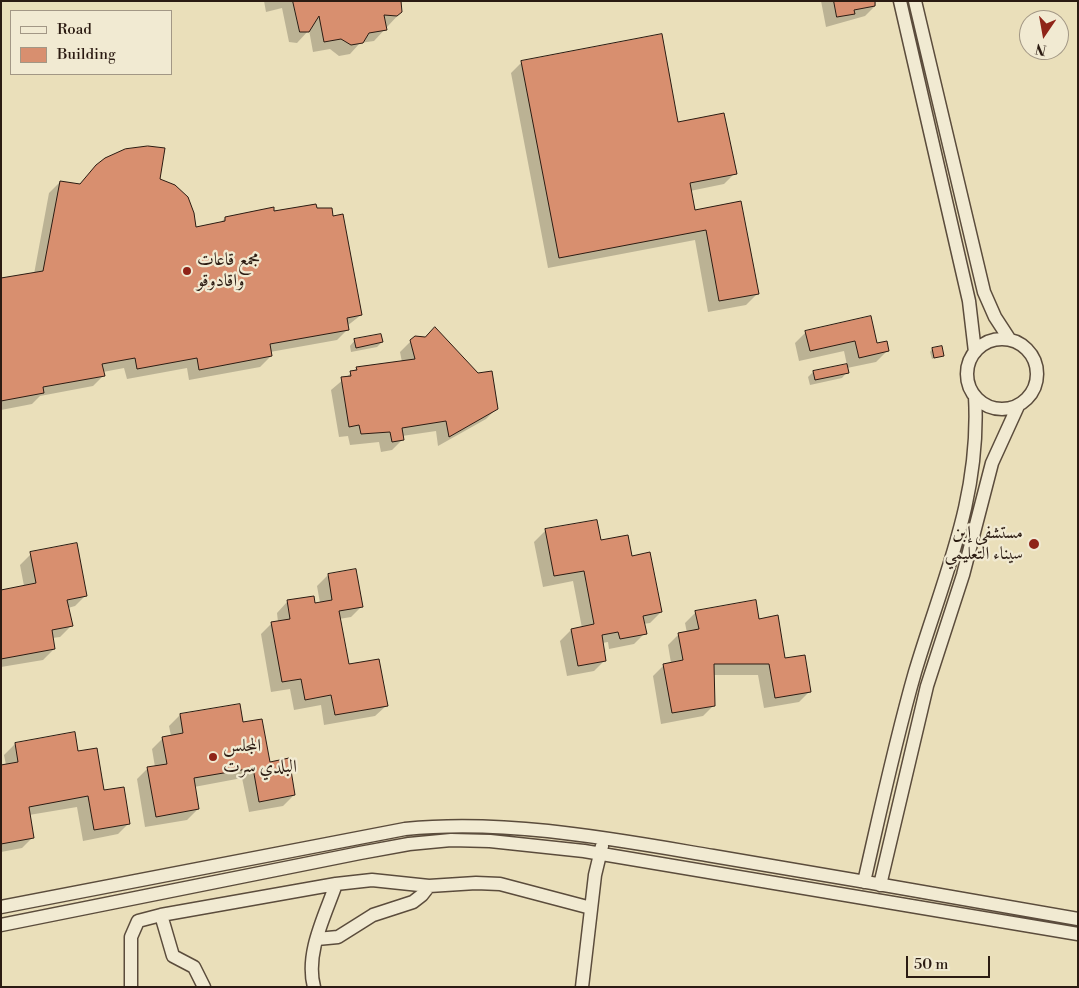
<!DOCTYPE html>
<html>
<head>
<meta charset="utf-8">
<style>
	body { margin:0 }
	#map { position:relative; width:1079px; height:988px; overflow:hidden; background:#eadfba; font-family:"Libre Bodoni",serif }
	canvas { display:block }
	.frame { position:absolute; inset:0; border:2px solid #2b1b12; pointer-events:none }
	.legend { position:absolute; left:10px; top:10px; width:162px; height:65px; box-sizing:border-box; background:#f1ead2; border:1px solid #a29785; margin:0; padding:6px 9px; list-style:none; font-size:15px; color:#2b1b12 }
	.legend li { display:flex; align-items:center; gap:10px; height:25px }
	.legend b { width:25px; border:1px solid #a29785 }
	.north { position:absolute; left:1019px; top:10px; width:50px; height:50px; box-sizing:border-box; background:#f1ead2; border:1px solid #a29785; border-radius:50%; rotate:192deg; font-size:14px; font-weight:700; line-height:20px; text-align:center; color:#2b1b12 }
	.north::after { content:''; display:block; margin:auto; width:18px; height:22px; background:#8f2418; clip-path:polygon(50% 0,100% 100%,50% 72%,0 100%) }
	.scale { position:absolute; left:906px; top:956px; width:84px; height:22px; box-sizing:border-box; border:2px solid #2b1b12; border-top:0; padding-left:6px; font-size:15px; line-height:18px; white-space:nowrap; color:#2b1b12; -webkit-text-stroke:4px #f1ead2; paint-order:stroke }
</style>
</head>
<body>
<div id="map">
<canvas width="1079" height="988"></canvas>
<div class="frame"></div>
<ul class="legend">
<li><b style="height:6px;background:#f1ead2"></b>Road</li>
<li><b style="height:14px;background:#d88f6f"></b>Building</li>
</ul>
<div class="north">N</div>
<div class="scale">50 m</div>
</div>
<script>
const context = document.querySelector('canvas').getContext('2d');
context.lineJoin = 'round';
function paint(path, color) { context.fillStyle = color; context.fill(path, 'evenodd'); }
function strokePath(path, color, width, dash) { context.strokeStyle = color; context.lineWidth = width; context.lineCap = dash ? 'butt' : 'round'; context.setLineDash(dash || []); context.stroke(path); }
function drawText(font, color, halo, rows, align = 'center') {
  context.font = font + ' "Libre Bodoni",Amiri,serif'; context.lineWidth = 4.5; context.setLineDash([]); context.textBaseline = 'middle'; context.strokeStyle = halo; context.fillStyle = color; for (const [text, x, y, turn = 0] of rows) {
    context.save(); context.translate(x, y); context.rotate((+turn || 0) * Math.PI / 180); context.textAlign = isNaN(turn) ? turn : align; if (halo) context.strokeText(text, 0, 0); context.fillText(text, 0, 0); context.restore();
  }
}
const shadow = new Path2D(`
	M264,1H399L401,12L374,41L360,43L350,54L339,56L330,49L313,52L309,30L297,43L289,42L282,8L266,12Z
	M821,1H876V5L865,16L826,27Z
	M522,62L677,124L735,173L724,184L690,191L694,211L757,294L746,305L708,312L695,240L548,268L511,73Z
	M97,166L159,179L195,228L220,223L225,218L274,213L361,315L347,326L348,329L337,340L270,352L271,356L260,367L189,380L187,368L127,379L124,368L103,372V376L93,386L40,396L32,404L1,410V280L34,274L49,193L60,182L79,186Z
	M806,332L876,345L887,351L876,362L847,368V372L842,378L810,385L808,377L813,372L847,365L844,351L799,361L795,343Z
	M355,340L382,342L377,347L351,352L350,346Z
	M411,341L497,408L486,419L438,446L436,431L402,436L403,439L392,450L381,452L379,442L350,445L348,436L339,437L331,390L357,368L402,362L400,352Z
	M932,349L942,356L932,359L930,352Z
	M596,521L600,541L631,557L661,612L650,623L643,624L645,633L634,644L609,649L608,642L602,643L605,660L594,671L567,676L560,641L571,630L582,628L573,581L543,587L534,542L545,531Z
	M31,554L86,595L75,606L68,608L71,626L60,637L52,638L54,649L43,660L1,667V591L24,586L20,565Z
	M355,571L362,606L351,617L339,619L348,666L386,706L375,716L324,725L321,705L294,710L290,689L271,692L261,634L272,623L278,622L277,613L287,602L320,603L317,586L328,575Z
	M696,612L784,660L810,691L799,702L764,708L758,675H713L714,705L703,716L661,724L653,676L664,665L671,663L668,645L679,634L687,633L685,623Z
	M180,715L242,724L269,763L294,795L283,806L249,812L242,778L194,787L198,809L187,820L145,827L137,779L148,768L155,767L152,749L163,738L171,736L169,726Z
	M15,744L77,752L103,792L129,823L118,834L83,841L77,807L29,815L33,837L22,848L1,852V766L6,765L4,755Z`);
const building = new Path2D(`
	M293,1H401L402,12L397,16L384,15L387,30L369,33L363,43L351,45L341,39L324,42L319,16L309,32H300Z
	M834,1H875V6L854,10L855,14L837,17Z
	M662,34L678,122L724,113L737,174L690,183L695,210L741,201L759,294L719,301L706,230L559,258L521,61Z
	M148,146L165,148L160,179L175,185L188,197L194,213L196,227L225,221V217L274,207V211L316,204L317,208H332L333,216L343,214L362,315L347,318L349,330L270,344L272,356L199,370L197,358L137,369L135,358L102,364L105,376L43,387L44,393L1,401V278L43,271L60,181L80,184L96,165L105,158L125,149Z
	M871,316L877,343L887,341L889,351L859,358L855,341L810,351L805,331Z
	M435,327L478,373L492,371L498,409L449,437L446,421L402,428L404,440L392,442L390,432L361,434L359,425L349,427L341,377L351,376L350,371L357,370L356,367L415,359L410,340L415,336L425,337Z
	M381,334L383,342L356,348L354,339Z
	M942,346L944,356L934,358L932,348Z
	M847,364L849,373L815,380L813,371Z
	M597,520L601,540L628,535L632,556L650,552L662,612L643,616L647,634L620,639L618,632L602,635L606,661L578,666L571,629L594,624L584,571L554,576L545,529Z
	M77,543L87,596L67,600L73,626L52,630L55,649L1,659V590L36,583L30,552Z
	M356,569L363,607L339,611L349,664L379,659L388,706L335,715L331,695L305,700L301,679L282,682L271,622L290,619L287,600L314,596L315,603L332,600L328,574Z
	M756,600L759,619L778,615L785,658L805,655L811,692L775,698L769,664H714L715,706L672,713L663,664L683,660L678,633L699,629L695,611Z
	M240,704L243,722L262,719L270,762L289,758L295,795L259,802L253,768L194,778L199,809L156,817L147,767L167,764L162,737L183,733L180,714Z
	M75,732L78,751L97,748L104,790L124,787L130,824L94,830L88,796L29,807L34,838L1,844V765L18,762L15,743Z`);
const street = new Path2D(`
	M900,1L969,301L975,352
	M915,1L984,292L995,317L1010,340
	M967 374a35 35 0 1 1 70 0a35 35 0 1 1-70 0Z
	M864,882C880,812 895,742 915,672C943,578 981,498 975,396
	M880,885L927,686L963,575L992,463L1018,406
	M1,907L405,829C508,819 612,839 713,856C835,876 956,898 1078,919
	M161,915L173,956L194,967L204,987
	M1,925L360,853L409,844L451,840L490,841L584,851L1078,934
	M317,939L338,937L373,915L413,902L422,895L429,886
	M131,987V937L138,921L161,915L336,884L372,880L429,886L476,883L500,884L591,908
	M314,987C305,953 325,916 336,884
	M582,987L595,875L602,846`);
const markers = [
	[187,271,5,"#8f2418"],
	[1034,544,6,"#8f2418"],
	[213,757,5,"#8f2418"]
];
const poiNames = [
	["مجمع قاعات",197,261],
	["واقادوقو",197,282],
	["مستشفى إبن",1023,534,"right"],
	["سيناء التعليمي",1023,555,"right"],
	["المجلس",223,747],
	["البلدي سرت",223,768]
];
paint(shadow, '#0003');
paint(building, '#d88f6f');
strokePath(building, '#2b1b12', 1);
strokePath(street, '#5b4c3c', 15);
strokePath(street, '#f1ead2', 12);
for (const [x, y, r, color] of markers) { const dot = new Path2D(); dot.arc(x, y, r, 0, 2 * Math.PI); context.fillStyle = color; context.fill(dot); strokePath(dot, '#f1ead2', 2); }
drawText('18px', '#2b1b12', '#f1ead2', poiNames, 'left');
</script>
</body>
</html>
